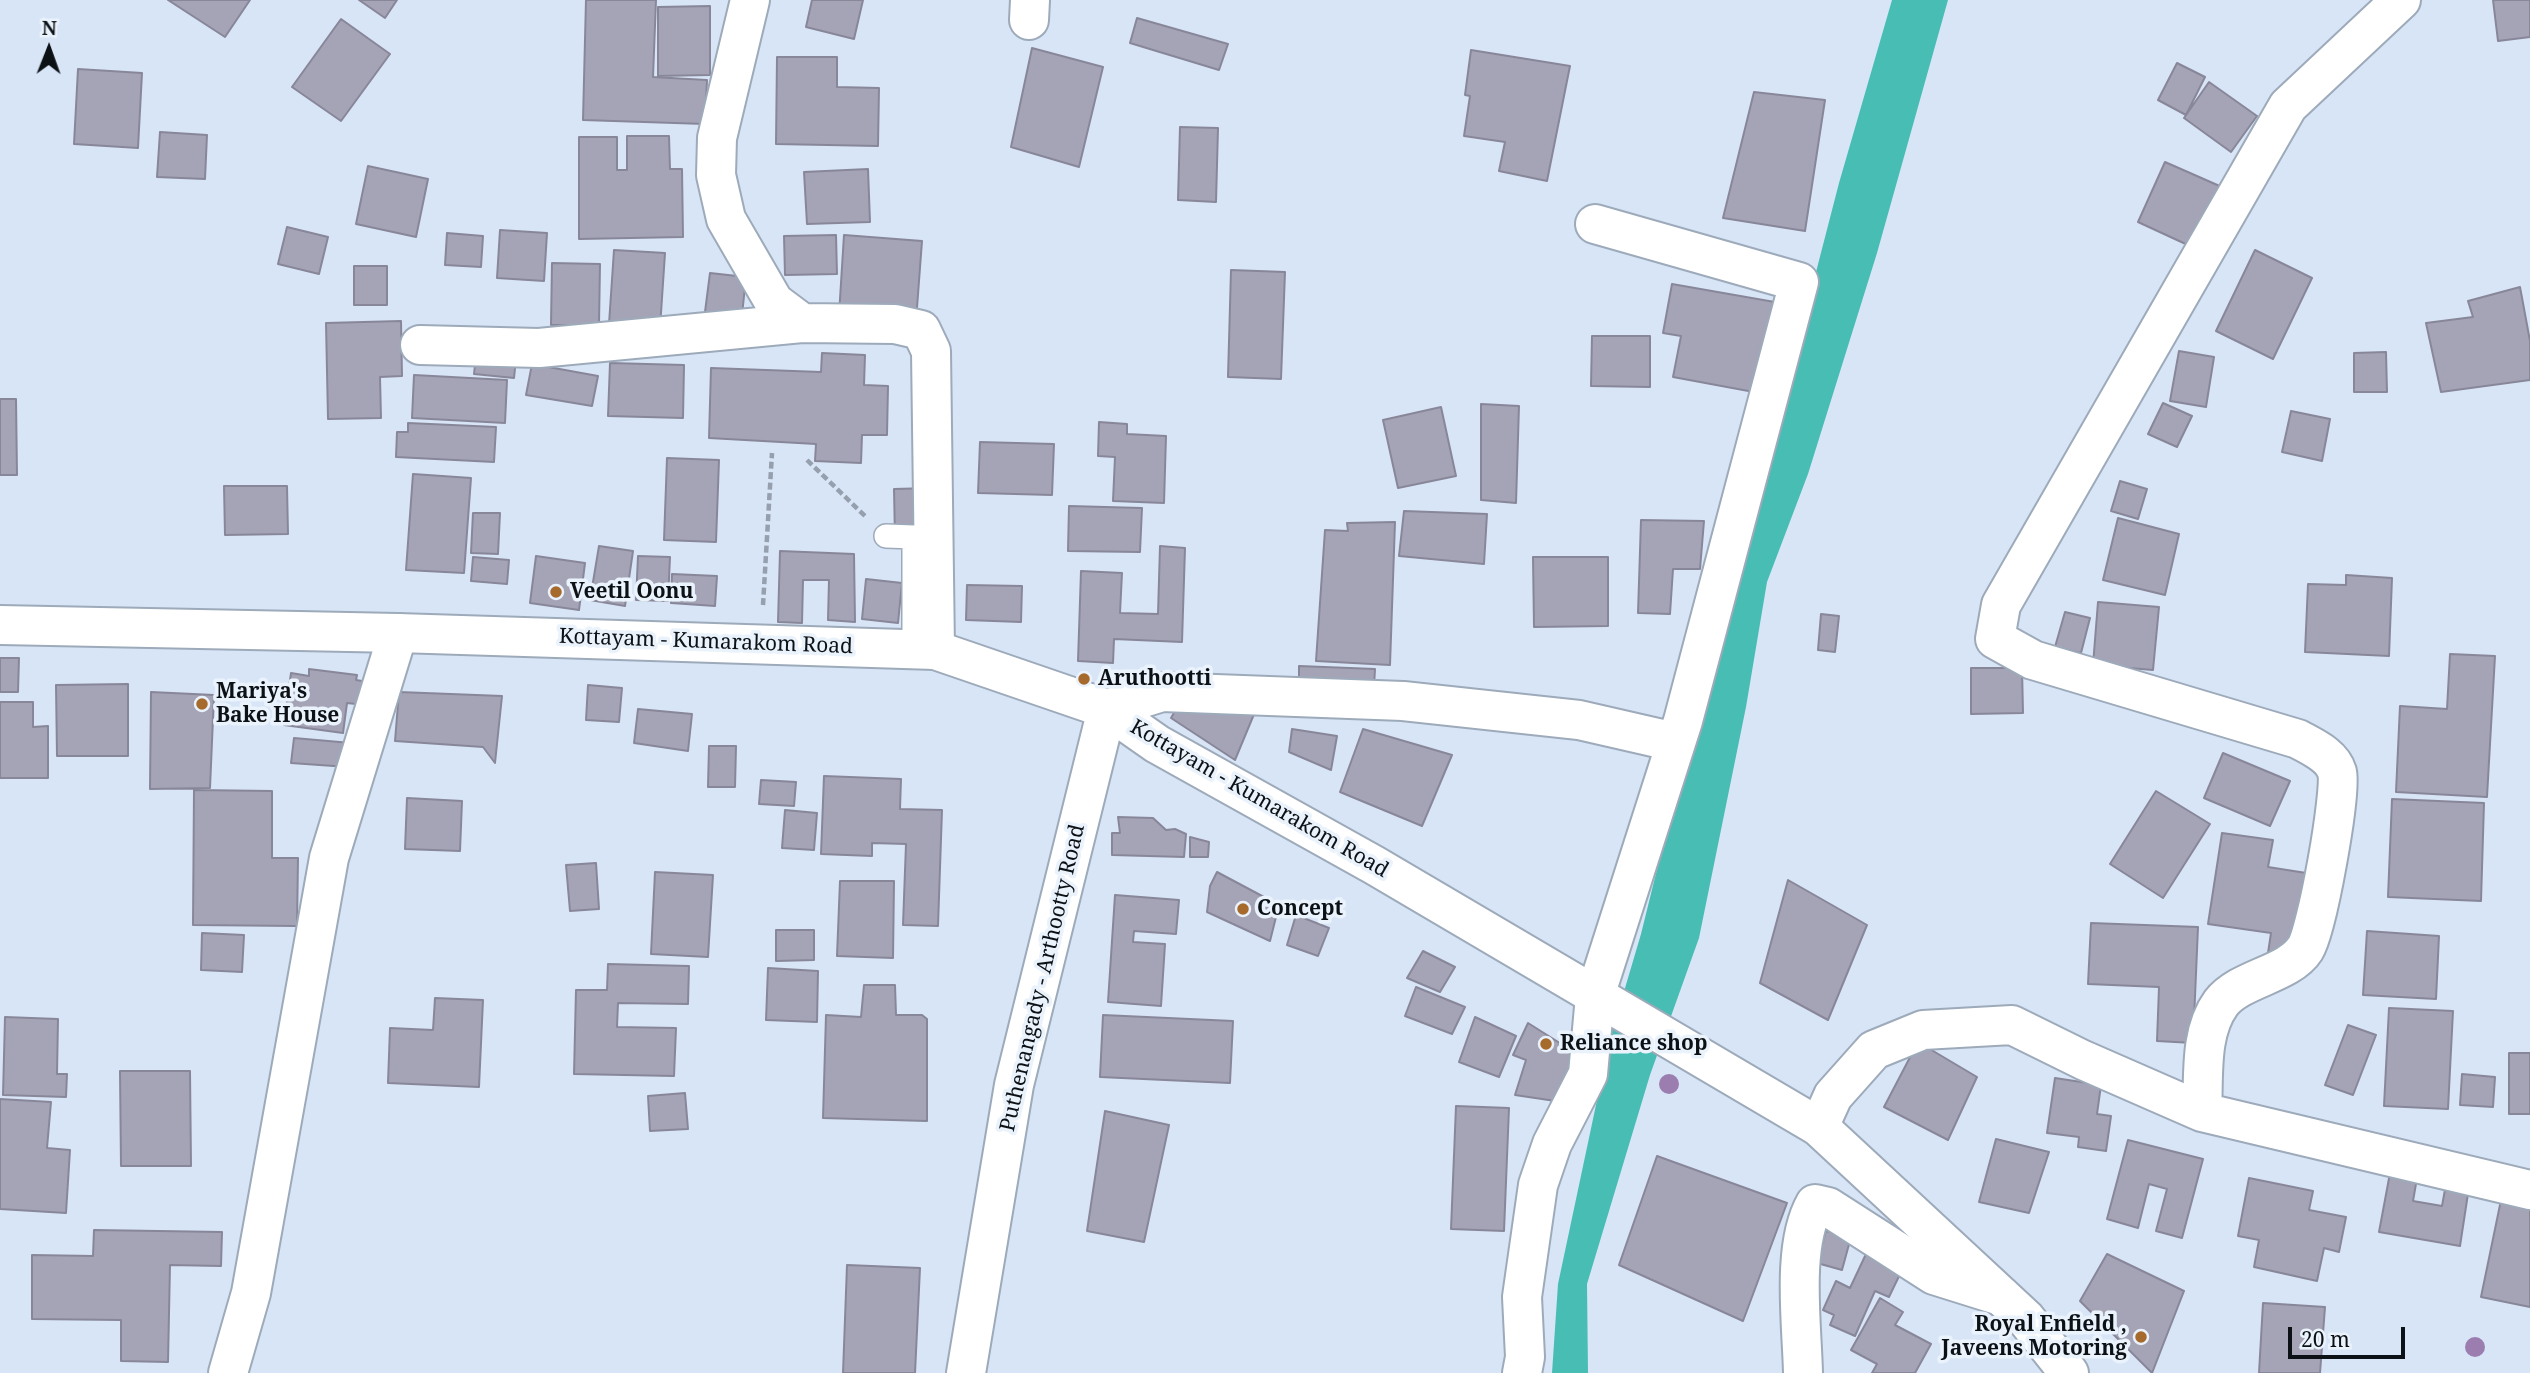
<!DOCTYPE html>
<html>
<head>
<meta charset="utf-8">
<style>
	body { margin:0 }
	#map { position:relative; width:2530px; height:1373px; overflow:hidden; background:#d8e5f7; font-family:"Noto Serif",serif }
	canvas { display:block }
	.north { position:absolute; left:14px; top:14px; width:70px; height:70px; -webkit-text-stroke:5px #eaf2fc; paint-order:stroke; rotate:1deg; font-size:19px; font-weight:700; line-height:28px; text-align:center; color:#0c1116 }
	.north::after { content:''; display:block; margin:auto; width:24px; height:32px; background:#0c1116; clip-path:polygon(50% 0,100% 100%,50% 72%,0 100%) }
	.scale { position:absolute; left:2288px; top:1327px; width:117px; height:32px; box-sizing:border-box; border:4px solid #0c1116; border-top:0; padding-left:9px; font-size:21px; line-height:24px; white-space:nowrap; color:#0c1116; -webkit-text-stroke:5px #eaf2fc; paint-order:stroke }
</style>
</head>
<body>
<div id="map">
<canvas width="2530" height="1373"></canvas>
<div class="north">N</div>
<div class="scale">20 m</div>
</div>
<script>
const context = document.querySelector('canvas').getContext('2d');
context.lineJoin = 'round';
function paint(path, color) { context.fillStyle = color; context.fill(path, 'evenodd'); }
function strokePath(path, color, width, dash) { context.strokeStyle = color; context.lineWidth = width; context.lineCap = dash ? 'butt' : 'round'; context.setLineDash(dash || []); context.stroke(path); }
function drawText(font, color, halo, rows, align = 'center') {
  context.font = font + ' "Noto Serif",serif'; context.lineWidth = 7; context.setLineDash([]); context.textBaseline = 'middle'; context.strokeStyle = halo; context.fillStyle = color; for (const [text, x, y, turn = 0] of rows) {
    context.save(); context.translate(x, y); context.rotate((+turn || 0) * Math.PI / 180); context.textAlign = isNaN(turn) ? turn : align; if (halo) context.strokeText(text, 0, 0); context.fillText(text, 0, 0); context.restore();
  }
}
const water = new Path2D(`
	M1892,0H1948L1877,253L1808,474L1767,582L1746,707L1699,938L1650,1075L1587,1284L1588,1373H1552L1558,1284L1610,1039L1641,934L1698,704L1769,454L1839,183Z`);
const building = new Path2D(`
	M168,0H250L225,37Z
	M359,0H397L385,18Z
	M586,0H656L653,77L707,80L705,124L583,120Z
	M812,0H863L854,39L806,27Z
	M2493,0H2530V37L2498,41Z
	M710,6V75L658,76V7Z
	M1137,18L1228,44L1219,70L1130,43Z
	M341,19L390,54L341,121L292,87Z
	M1032,48L1103,67L1079,167L1011,147Z
	M1471,50L1570,66L1547,181L1499,171L1505,142L1464,136L1470,96L1465,95Z
	M777,57H837V87L879,88L878,146L776,144Z
	M2177,63L2205,77L2186,115L2158,100Z
	M78,69L142,73L138,148L74,144Z
	M2209,82L2257,116L2231,152L2184,118Z
	M1754,92L1825,100L1805,231L1723,218Z
	M1180,127L1218,128L1216,202L1178,200Z
	M160,132L207,135L205,179L157,177Z
	M627,136H669L670,169H682L683,237L579,239V137H617V170H627Z
	M2165,162L2231,191L2203,252L2138,222Z
	M368,166L428,179L416,237L356,224Z
	M868,169L870,222L807,224L804,172Z
	M287,227L328,237L319,274L278,264Z
	M500,230L547,233L544,281L497,278Z
	M447,233L483,236L481,267L445,265Z
	M836,235L837,274L785,275L784,236Z
	M844,235L922,241L916,321L839,315Z
	M614,250L665,253L660,328L609,324Z
	M2255,250L2312,278L2273,359L2216,331Z
	M552,263L600,264L599,325H551Z
	M354,266H387V305H354Z
	M1231,270L1285,272L1281,379L1228,377Z
	M710,273L746,277L742,315L705,312Z
	M1672,284L1786,304L1770,395L1673,377L1681,336L1663,333Z
	M2520,287L2530,341V380L2441,392L2426,323L2473,317L2468,301Z
	M401,321L402,376L380,377L381,418L328,419L326,323Z
	M1592,336H1650V387L1591,386Z
	M2179,351L2214,357L2206,407L2170,401Z
	M2386,352L2387,392H2354V353Z
	M822,353L865,355L864,385L888,386L887,435H862L861,463L815,461L816,444L709,438L711,368L821,372Z
	M476,356L516,359L514,378L474,374Z
	M610,363L684,365L683,418L608,416Z
	M532,364L598,376L592,406L526,395Z
	M414,375L507,380L505,423L412,418Z
	M0,399H16L17,475H0Z
	M2163,403L2192,416L2177,447L2148,434Z
	M1481,404L1519,406L1516,503L1481,500Z
	M1441,407L1456,476L1398,488L1383,420Z
	M2291,411L2330,419L2322,461L2282,452Z
	M1099,422L1127,424V434L1166,436L1164,503L1113,501L1115,457L1098,456Z
	M408,423L496,427L494,462L396,457L397,432H408Z
	M980,442L1054,444L1052,495L978,493Z
	M667,458L719,460L716,542L664,540Z
	M413,474L471,478L464,573L406,570Z
	M2120,481L2147,489L2138,519L2111,511Z
	M224,486H287L288,534L225,535Z
	M931,488L933,538L895,539L894,489Z
	M1069,506L1142,508L1140,552L1068,551Z
	M1404,511L1487,514L1484,564L1399,556Z
	M473,513H500L498,554L471,553Z
	M2118,518L2179,534L2165,595L2103,580Z
	M1641,520L1704,521L1700,569H1673L1670,614L1638,613Z
	M1395,522L1390,665L1316,661L1325,530L1348,531L1347,523Z
	M599,546L633,551L625,606L590,600Z
	M1160,546L1185,548L1182,642L1114,639L1113,663L1078,661L1081,571L1122,573L1120,613L1158,614Z
	M780,551L854,554L855,622L828,620L829,580H803L802,623L778,622Z
	M536,556L585,563L579,610L530,603Z
	M638,556L670,557L668,601L636,600Z
	M473,557L509,560L507,584L471,581Z
	M1533,557H1608V626L1534,627Z
	M672,574L717,576L715,606L671,603Z
	M2346,575L2392,578L2389,656L2305,652L2308,584L2346,585Z
	M866,579L902,583L898,623L862,619Z
	M967,585L1022,586L1021,622L966,620Z
	M2098,602L2159,607L2153,670L2093,665Z
	M2065,612L2090,618L2081,653L2055,647Z
	M1821,614L1839,616L1835,652L1818,650Z
	M2450,654L2495,656L2487,797L2396,792L2400,706L2447,709Z
	M0,658H19L18,692H0Z
	M1299,666L1375,669L1374,687L1299,683Z
	M1971,668H2022L2023,713L1971,714Z
	M309,669L357,675L356,680L368,682L365,705L347,703L343,733L284,725L291,673L309,676Z
	M128,684V756H57L56,685Z
	M588,685L622,688L619,722L586,720Z
	M151,692L214,695L210,788L150,789Z
	M399,692L502,696L495,763L483,747L395,741Z
	M1182,699L1257,707L1235,760L1171,718Z
	M0,702H33V727L48,726V778H0Z
	M638,709L692,714L688,751L634,743Z
	M1292,729L1337,736L1331,770L1289,752Z
	M1363,729L1452,755L1422,826L1340,792Z
	M294,738L351,743L348,767L291,763Z
	M709,746H736L735,787H708Z
	M2223,753L2290,781L2270,826L2204,798Z
	M824,776L901,779L900,809L942,810L938,926L903,925L906,844L872,843V856L821,854Z
	M761,780L796,782L794,806L759,804Z
	M194,790L272,791V858H298L297,926L193,925Z
	M2156,791L2210,824L2163,898L2110,864Z
	M407,798L462,801L460,851L405,849Z
	M2392,799L2484,803L2481,901L2388,897Z
	M785,810L817,813L814,850L782,848Z
	M1118,817L1153,818L1166,830L1175,829L1186,834L1184,857L1112,855V833H1120Z
	M2222,833L2273,840L2268,867L2319,875L2305,965L2267,960L2271,933L2208,924Z
	M1190,837L1209,842L1208,857H1190Z
	M596,863L599,909L570,911L566,865Z
	M655,872L713,875L708,957L651,954Z
	M1217,872L1279,905L1270,941L1207,912L1210,886Z
	M1788,880L1867,925L1828,1020L1760,983Z
	M840,881H894L893,958L837,956Z
	M1115,895L1179,900L1176,934L1134,931L1133,942L1165,944L1161,1006L1108,1002Z
	M1296,915L1329,928L1318,956L1287,945Z
	M2091,923L2198,927L2193,1043L2157,1041L2159,987L2088,984Z
	M776,930H814V960L776,961Z
	M2367,931L2439,936L2436,999L2363,995Z
	M202,933L244,935L242,972L201,970Z
	M1423,951L1455,967L1440,992L1407,978Z
	M608,964L689,966L688,1004L618,1003L617,1027L676,1028L674,1076L574,1074L576,990H607Z
	M768,968L818,971L817,1022L766,1020Z
	M864,985H895L896,1015H922L927,1019V1121L823,1118L826,1015L861,1017Z
	M1416,987L1465,1007L1452,1034L1405,1016Z
	M435,998L483,1000L479,1087L388,1083L390,1028L433,1030Z
	M2389,1008L2453,1011L2448,1109L2384,1106Z
	M1103,1015L1233,1021L1230,1083L1100,1077Z
	M5,1017L58,1019L57,1074H67L66,1097L3,1095Z
	M1475,1017L1516,1036L1499,1077L1459,1062Z
	M1528,1023L1582,1057L1562,1102L1515,1095L1526,1060L1513,1055Z
	M2348,1025L2376,1035L2353,1095L2325,1085Z
	M1918,1042L1977,1077L1948,1140L1884,1107Z
	M2509,1053H2530V1114H2509Z
	M120,1071H190L191,1166H121Z
	M2462,1074L2495,1077L2493,1107L2460,1105Z
	M2055,1078L2101,1085L2097,1114L2111,1116L2106,1151L2078,1147L2079,1137L2047,1133Z
	M685,1093L688,1129L650,1131L648,1096Z
	M0,1099L51,1102L47,1148L70,1150L66,1213L0,1209Z
	M1456,1106L1509,1108L1504,1231L1451,1229Z
	M1105,1111L1169,1125L1144,1242L1087,1231Z
	M1996,1139L2049,1152L2029,1213L1979,1202Z
	M2128,1140L2203,1159L2182,1238L2156,1231L2167,1189L2149,1184L2138,1228L2107,1219Z
	M1657,1156L1787,1203L1743,1321L1619,1265Z
	M2390,1173L2417,1178L2413,1201L2442,1206L2446,1184L2469,1187L2460,1246L2379,1232Z
	M2249,1178L2313,1191L2309,1210L2346,1217L2339,1252L2324,1248L2317,1281L2254,1267L2259,1240L2238,1236Z
	M2501,1200L2530,1206V1307L2481,1297Z
	M94,1230L222,1232L221,1266L170,1265L168,1362L121,1361V1320L32,1319V1255L93,1256Z
	M1826,1231L1851,1237L1842,1270L1817,1263Z
	M1866,1254L1902,1270L1889,1297L1875,1291L1855,1336L1830,1325L1834,1315L1823,1310L1836,1281L1850,1288Z
	M2107,1254L2184,1291L2152,1373L2080,1301Z
	M847,1265L920,1268L915,1373H843Z
	M1880,1298L1903,1312L1895,1325L1931,1344L1915,1373H1872L1877,1364L1851,1350Z
	M2263,1303L2325,1307L2320,1373H2259Z`);
const path = new Path2D(`
	M807,460L865,516
	M763,605L772,453`);
const lane = new Path2D(`
	M886,536L914,537V649`);
const street = new Path2D(`
	M750,0L717,138L716,175L726,219L774,302L802,323L895,324L921,330L931,351L935,650
	M1029,20L1030,0
	M420,345L539,348L802,323
	M1107,709L1162,692L1403,701L1579,720L1675,742
	M2202,1112C2204,1077 2199,1033 2221,1003C2240,978 2288,975 2305,949C2317,931 2342,792 2337,772C2332,755 2312,747 2298,739L2033,660L1995,639L2001,605L2288,106L2401,0
	M1819,1127L1833,1096L1874,1050L1923,1030L2012,1025L2083,1060L2202,1112L2530,1190
	M228,1373L251,1293L329,858L398,633
	M1522,1373L1525,1357L1522,1297L1538,1185L1552,1144L1588,1074L1595,996L1683,721L1799,282L1595,224
	M1803,1373C1802,1325 1791,1246 1815,1204L1828,1207L1934,1275L2001,1296`);
const secondary = new Path2D(`
	M966,1373L1014,1085L1107,709`);
const primary = new Path2D(`
	M0,625L398,633L935,650L1107,709L1157,744L1374,865L1819,1127L2026,1319L2069,1373`);
const trees = [
	[1669,1084],
	[2475,1347]
];
const markers = [
	[556,592,7,"#a66a2d"],
	[1084,679,7,"#a66a2d"],
	[202,704,7,"#a66a2d"],
	[1243,909,7,"#a66a2d"],
	[1546,1044,7,"#a66a2d"],
	[2141,1337,7,"#a66a2d"]
];
const poiNames = [
	["Veetil Oonu",570,592],
	["Aruthootti",1098,679],
	["Mariya's",216,692],
	["Bake House",216,716],
	["Concept",1257,909],
	["Reliance shop",1560,1044],
	["Royal Enfield ,",2127,1325,"right"],
	["Javeens Motoring",2127,1349,"right"]
];
const streetNames = [
	["Kottayam - Kumarakom Road",706,642,2],
	["Kottayam - Kumarakom Road",1259,799,30],
	["Puthenangady - Arthootty Road",1043,978,-77]
];
paint(water, '#48bdb3');
paint(building, '#a5a4b7');
strokePath(building, '#888799', 2);
strokePath(lane, '#9daaba', 26);
strokePath(street, '#9daaba', 42);
strokePath(secondary, '#9daaba', 42);
strokePath(primary, '#9daaba', 42);
strokePath(path, '#959fad', 4.5, [7, 3.5]);
strokePath(lane, '#fff', 23);
strokePath(street, '#fff', 38);
strokePath(secondary, '#fff', 38);
strokePath(primary, '#fff', 38);
context.fillStyle = '#9b7eaf';
for (const [x, y] of trees) { context.beginPath(); context.arc(x, y, 10, 0, 2 * Math.PI); context.fill(); }
for (const [x, y, r, color] of markers) { const dot = new Path2D(); dot.arc(x, y, r, 0, 2 * Math.PI); context.fillStyle = color; context.fill(dot); strokePath(dot, '#eaf2fc', 2.5); }
drawText('bold 21px', '#0c1116', '#eaf2fc', poiNames, 'left');
drawText('21px', '#0c1116', '#eaf2fc', streetNames);
</script>
</body>
</html>
